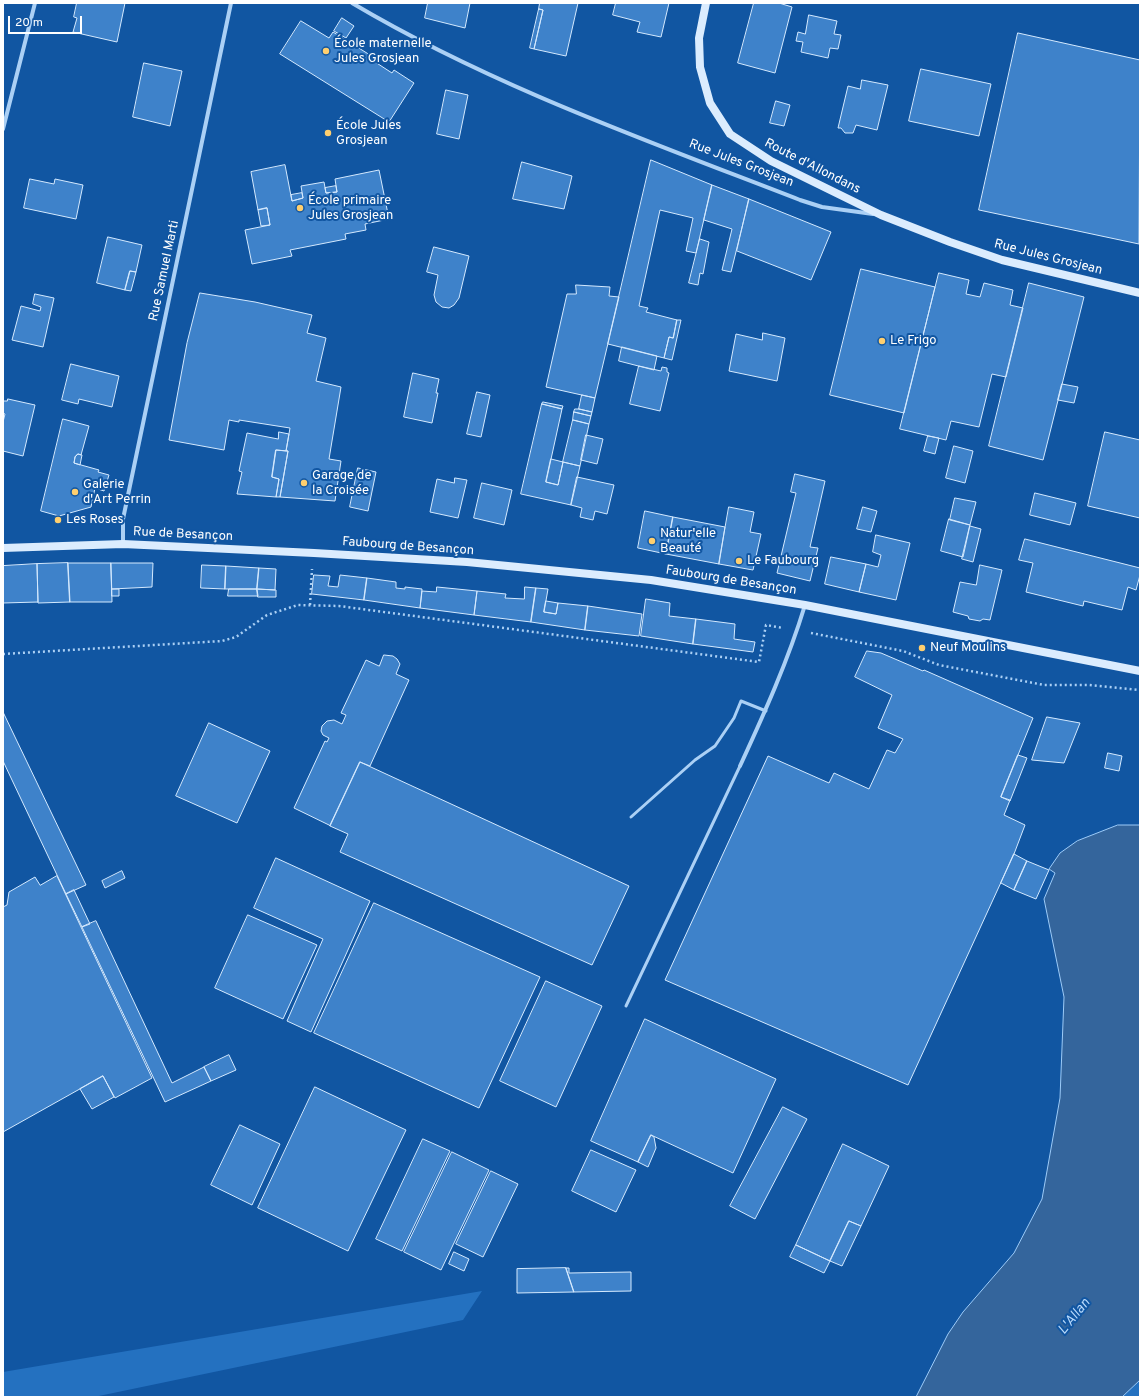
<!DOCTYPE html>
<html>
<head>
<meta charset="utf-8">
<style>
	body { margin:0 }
	#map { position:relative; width:1143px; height:1400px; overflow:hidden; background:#1156a2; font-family:Overpass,sans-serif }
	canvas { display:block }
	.frame { position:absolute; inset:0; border:4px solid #fff; pointer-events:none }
	.scale { position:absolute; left:8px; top:16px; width:74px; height:18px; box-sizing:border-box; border:2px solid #fff; border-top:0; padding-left:5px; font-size:12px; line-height:14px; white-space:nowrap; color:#fff; -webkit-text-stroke:3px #1156a2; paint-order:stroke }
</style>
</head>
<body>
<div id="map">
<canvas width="1143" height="1400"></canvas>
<div class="frame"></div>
<div class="scale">20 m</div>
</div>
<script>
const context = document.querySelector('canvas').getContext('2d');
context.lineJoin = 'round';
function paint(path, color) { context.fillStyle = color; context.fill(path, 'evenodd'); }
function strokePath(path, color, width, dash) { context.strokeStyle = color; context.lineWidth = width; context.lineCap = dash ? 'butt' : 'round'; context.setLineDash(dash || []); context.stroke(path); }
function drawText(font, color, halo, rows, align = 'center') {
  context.font = font + ' Overpass,sans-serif'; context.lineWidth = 4; context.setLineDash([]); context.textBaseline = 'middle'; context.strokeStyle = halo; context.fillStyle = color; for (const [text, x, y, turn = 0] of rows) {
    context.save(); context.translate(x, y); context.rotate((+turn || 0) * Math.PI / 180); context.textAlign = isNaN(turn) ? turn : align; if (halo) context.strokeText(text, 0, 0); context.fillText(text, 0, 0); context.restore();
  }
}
const green = new Path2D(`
	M482,1291L463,1320L94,1397H3V1372Z
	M1140,1380V1397H1122Z`);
const water = new Path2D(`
	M1118,825H1140V1380L1122,1397H916L948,1334L963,1312L1014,1253L1042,1199L1060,1098L1064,997L1044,899L1055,873L1049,869L1060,853L1077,841Z`);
const building = new Path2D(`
	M77,3H125L117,42L73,32L77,18L74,17Z
	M428,3H470L465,28L425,18Z
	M540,3H578L566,56L534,49L543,10L539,9Z
	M616,3H669L661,37L637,32L640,22L613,15Z
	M754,3H779L792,7L775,73L738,63Z
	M539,9L543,10L534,49L530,48Z
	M809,15L837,21L834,34L841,35L838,49L830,48L828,58L801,52L803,42L796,41L798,32L805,34Z
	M342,18L354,26L346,38L334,31Z
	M301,21L329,38L333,32L370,55L369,58L392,73L394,70L414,83L389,122L280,54Z
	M1018,33L1140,60L1139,244L979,210Z
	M144,63L182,71L170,126L133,117Z
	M921,69L991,84L979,136L909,121Z
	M862,80L888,85L877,130L856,125L853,133H845L841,128H838L848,86L860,89Z
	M446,90L468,95L459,139L437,134Z
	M776,101L790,105L784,126L770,123Z
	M651,160L712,185L696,253L686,251L693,218L660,210L639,306L648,308L646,312L677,320L673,338L669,337L664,358L608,344Z
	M522,162L572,176L564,209L513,199Z
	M285,165L292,201L303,198L301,186L324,182L326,193L337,192L335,179L379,170L389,219L365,224L366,230L345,234L346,239L290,250L292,256L252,264L245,230L270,225L267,208L258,210L251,172Z
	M30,179L54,184L55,179L83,185L76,219L24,208Z
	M712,185L749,199L731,272L722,270L732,229L704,220Z
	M336,186L337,192L326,193L325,188Z
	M302,193L303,198L292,201L291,195Z
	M749,199L831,232L811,280L737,251Z
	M267,208L270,225L261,226L258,210Z
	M108,237L142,245L136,272L130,271L125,290L97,283Z
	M700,239L709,242L703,274L700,273L698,285L689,283Z
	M434,247L469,256L459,298L454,305L449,308L442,307L436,302L434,295L438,275L427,272Z
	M861,269L935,287L904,413L830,395Z
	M130,271L136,272L131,291L125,290Z
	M939,273L969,280L966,294L980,297L984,283L1013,290L1010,305L1023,308L1006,377L992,374L979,427L951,421L946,440L900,429Z
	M1029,283L1084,297L1043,460L989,446Z
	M576,285L610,287L609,296L619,297L595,398L546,387L567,294H576Z
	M200,293L255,302L312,315L307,333L326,338L316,381L341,387L329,459L341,461L335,501L280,497L288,451H286L290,428L239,420V422L229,420L224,450L169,440L187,343Z
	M35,294L54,298L43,347L12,340L21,306L40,311L41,307L33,304Z
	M677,320H681L672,360L664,358L669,337L673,338Z
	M763,333L785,338L777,381L729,371L736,334L762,340Z
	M622,347L657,356L654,370L619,361Z
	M71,364L119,376L112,407L79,399L78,404L62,400Z
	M639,366L661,371L662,367L667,368V372L669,373L660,411L630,404Z
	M413,373L439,379L436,393H438L432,423L404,417Z
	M1062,384L1078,387L1074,403L1058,400Z
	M477,392L490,395L481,437L467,434Z
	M582,395L595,398L592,412L579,409Z
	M8,399L35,405L23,456L3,451V422L5,414L3,413V401H7Z
	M543,402L563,406L562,409L542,404Z
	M542,404L562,409L546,482L558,485L563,462L580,466L571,505L521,494Z
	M575,409H579L592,412L591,416L574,412Z
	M574,412L591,416L589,424L573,420Z
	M63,419L89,426L81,455L78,454L75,457L74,463L99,470L98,472L109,475L104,491L95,488L91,507L59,516L41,511Z
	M573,420L589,424L580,466L563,462Z
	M279,432L289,434L286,451L276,450L272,477L279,479L276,497L237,494L242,472L239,471L247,433L278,439Z
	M1105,432L1140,440V518L1088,506Z
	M586,435L603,439L597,464L581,460Z
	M928,436L939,438L935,454L924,451Z
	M954,446L973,451L965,483L946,478Z
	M276,450L288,451L280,497H276L279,479L272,477Z
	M78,454L82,455L80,465L74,463L75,457Z
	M551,459L563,462L558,485L546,482Z
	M358,468L376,472L368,511L350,507Z
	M795,474L825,481L810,547L818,548L810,581L777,573L796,493L791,492Z
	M577,477L614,485L607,514L595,511L593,520L580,517L582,508L571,505Z
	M455,478L467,480L458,518L430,512L437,479L454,483Z
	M482,483L512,490L504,525L474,518Z
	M1035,493L1076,503L1070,525L1030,515Z
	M955,498L976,502L970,525L950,520Z
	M729,507L754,512L750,532L761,534L753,570L719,564Z
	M863,507L877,511L871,532L857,529Z
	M645,511L673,517L666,554L638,548Z
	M673,517L725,527L719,564L666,554Z
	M949,519L970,525L963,557L941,551Z
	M970,526L981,529L973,562L962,559Z
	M876,535L910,543L896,600L859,592L866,564L878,567L881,555L873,552Z
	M1025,539L1140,568V575L1136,590L1128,587L1122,610L1084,601L1083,606L1026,592L1033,563L1019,560Z
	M831,557L866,564L859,592L825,584Z
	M68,563H111L112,602H70Z
	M68,563L70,602L38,603L37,564Z
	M111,563H153L152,587L112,589Z
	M37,564L38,602L3,603V566Z
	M202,565L226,566L225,589L201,588Z
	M980,565L1002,570L990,620L983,619L980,621L969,619L968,616L953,612L960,582L976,585Z
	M226,566L259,568L257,589H225Z
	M259,568L276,569L275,590L257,589Z
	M314,575L330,576L328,586L338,587L340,575L367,578L364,600L312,594Z
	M367,578L396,582V588L405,589V587L422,589L420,608L364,600Z
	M437,587L477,591L474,615L420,608L422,591L436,592Z
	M525,587L536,588L531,622L474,615L477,591L506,594L505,598L524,599Z
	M536,588L548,589L544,612L556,614L558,603L588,606L585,630L531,622Z
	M112,589H119V596H112Z
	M229,589H257L258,596H228Z
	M257,589L276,590V597H258Z
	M646,599L670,603L669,616L696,619L693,644L641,636Z
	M546,601L558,603L556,614L544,612Z
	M588,606L642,614L639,636L585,630Z
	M696,619L735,624L734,639L755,642L753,652L693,644Z
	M867,651L881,653L923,671L924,670L1033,718L1001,797L1010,800L1004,815L1025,825L1014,854L908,1085L665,980L768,756L829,783L834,773L869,789L887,750L895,753L903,739L878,728L892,695L855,677Z
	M384,655L393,656L397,659L400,664L396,674L409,680L370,766L360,762L330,826L329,825L294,808L325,741L327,742L329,738L323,735L321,731L322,726L327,721L334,720L342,724L346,715L341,713L366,660L379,666Z
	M3,712L86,885L66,894L3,761Z
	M1047,717L1080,723L1064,763L1032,760Z
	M209,723L270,751L237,823L176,796Z
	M1108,753L1122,756L1119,771L1105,768Z
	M1018,755L1027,758L1010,801L1001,797Z
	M360,762L629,886L592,965L340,852L348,834L330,826Z
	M1014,854L1027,861L1014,890L1001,883Z
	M276,858L370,901L311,1032L287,1021L323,939L254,908Z
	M1027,861L1049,870L1036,899L1014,890Z
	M122,871L125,878L105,888L102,881Z
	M57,876L152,1078L115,1098L103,1076L3,1132V907L7,905L9,892L35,877L40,885Z
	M74,890L90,924L82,927L66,894Z
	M374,903L540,977L479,1108L314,1033Z
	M248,915L317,945L283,1019L215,988Z
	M96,921L172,1083L204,1067L211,1081L165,1102L82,927Z
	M546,981L602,1006L556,1107L500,1081Z
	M645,1019L776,1079L733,1173L651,1135L638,1162L591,1141Z
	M229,1055L236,1070L211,1081L204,1067Z
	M103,1076L114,1097L92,1109L80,1089Z
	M315,1087L406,1130L348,1251L258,1208Z
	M783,1107L807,1119L755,1219L730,1206Z
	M240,1125L280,1144L252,1205L211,1185Z
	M651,1135L654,1137L656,1148L648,1167L638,1162Z
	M423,1139L450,1151L402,1251L376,1239Z
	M843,1144L889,1166L861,1226L849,1221L830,1261L796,1245Z
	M591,1150L636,1170L616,1212L572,1191Z
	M452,1152L489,1170L441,1270L404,1252Z
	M491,1171L518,1184L483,1257L456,1244Z
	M849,1221L861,1226L842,1266L830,1261Z
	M796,1245L830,1261L824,1273L790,1257Z
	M454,1252L469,1259L464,1271L449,1264Z
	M566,1268H569V1273L631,1272V1291L574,1292Z
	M566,1268L574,1292L517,1293V1269Z`);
const path = new Path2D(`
	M310,605L312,569
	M811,633L903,651L939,665L1044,685H1089L1140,690
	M3,654L222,641L236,637L267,615L298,605L339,606L759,662L766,625L783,628`);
const lane = new Path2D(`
	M631,817L695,760L715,746L734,718L741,701L766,711
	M626,1006L740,766`);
const street = new Path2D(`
	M352,3C492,86 648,141 800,200L822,207L873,214
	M3,129L35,3
	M123,544V519L231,3
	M740,766C764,714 788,661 805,605`);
const secondary = new Path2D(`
	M706,3L699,38L700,67L710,103L730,134L771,161L881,215L950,242L1002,260L1140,293
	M3,548L123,544L314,553L467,562L651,580L805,605L1140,671`);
const markers = [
	[326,51,4,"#ffcf6f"],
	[328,133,4,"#ffcf6f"],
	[300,208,4,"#ffcf6f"],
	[882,341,4,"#ffcf6f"],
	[304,483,4,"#ffcf6f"],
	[75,492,4,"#ffcf6f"],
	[58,520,4,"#ffcf6f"],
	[652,541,4,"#ffcf6f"],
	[739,561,4,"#ffcf6f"],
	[922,648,4,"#ffcf6f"]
];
const poiNames = [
	["École maternelle",334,44],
	["Jules Grosjean",334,59],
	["École Jules",336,126],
	["Grosjean",336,141],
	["École primaire",308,201],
	["Jules Grosjean",308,216],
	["Le Frigo",890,341],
	["Garage de",312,476],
	["la Croisée",312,491],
	["Galerie",83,485],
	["d'Art Perrin",83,500],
	["Les Roses",66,520],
	["Natur'elle",660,534],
	["Beauté",660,549],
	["Le Faubourg",747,561],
	["Neuf Moulins",930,648]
];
const streetNames = [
	["Rue Jules Grosjean",741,164,21],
	["Route d'Allondans",812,167,27],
	["Rue Jules Grosjean",1048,258,14],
	["Rue Samuel Marti",165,271,-78],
	["Rue de Besançon",183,535,3],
	["Faubourg de Besançon",408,547,4],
	["Faubourg de Besançon",731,581,9]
];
const waterNames = [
	["L'Allan",1075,1317,-51]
];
paint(green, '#2471c0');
paint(water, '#34659c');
strokePath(water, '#9dcbf8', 1);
paint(building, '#3e82ca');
strokePath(building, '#d4e9fe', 1);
strokePath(path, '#abd0f5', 2.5, [2, 3]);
strokePath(lane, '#abd0f5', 3);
strokePath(street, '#abd0f5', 4);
strokePath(secondary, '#dbecfe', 8);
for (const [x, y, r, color] of markers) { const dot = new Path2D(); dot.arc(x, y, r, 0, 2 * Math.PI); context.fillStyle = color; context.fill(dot); strokePath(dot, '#1156a2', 1.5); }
drawText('13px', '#fff', '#1156a2', poiNames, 'left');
drawText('13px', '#fff', '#1156a2', streetNames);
drawText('italic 14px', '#b8d9fb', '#1156a2', waterNames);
</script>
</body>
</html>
